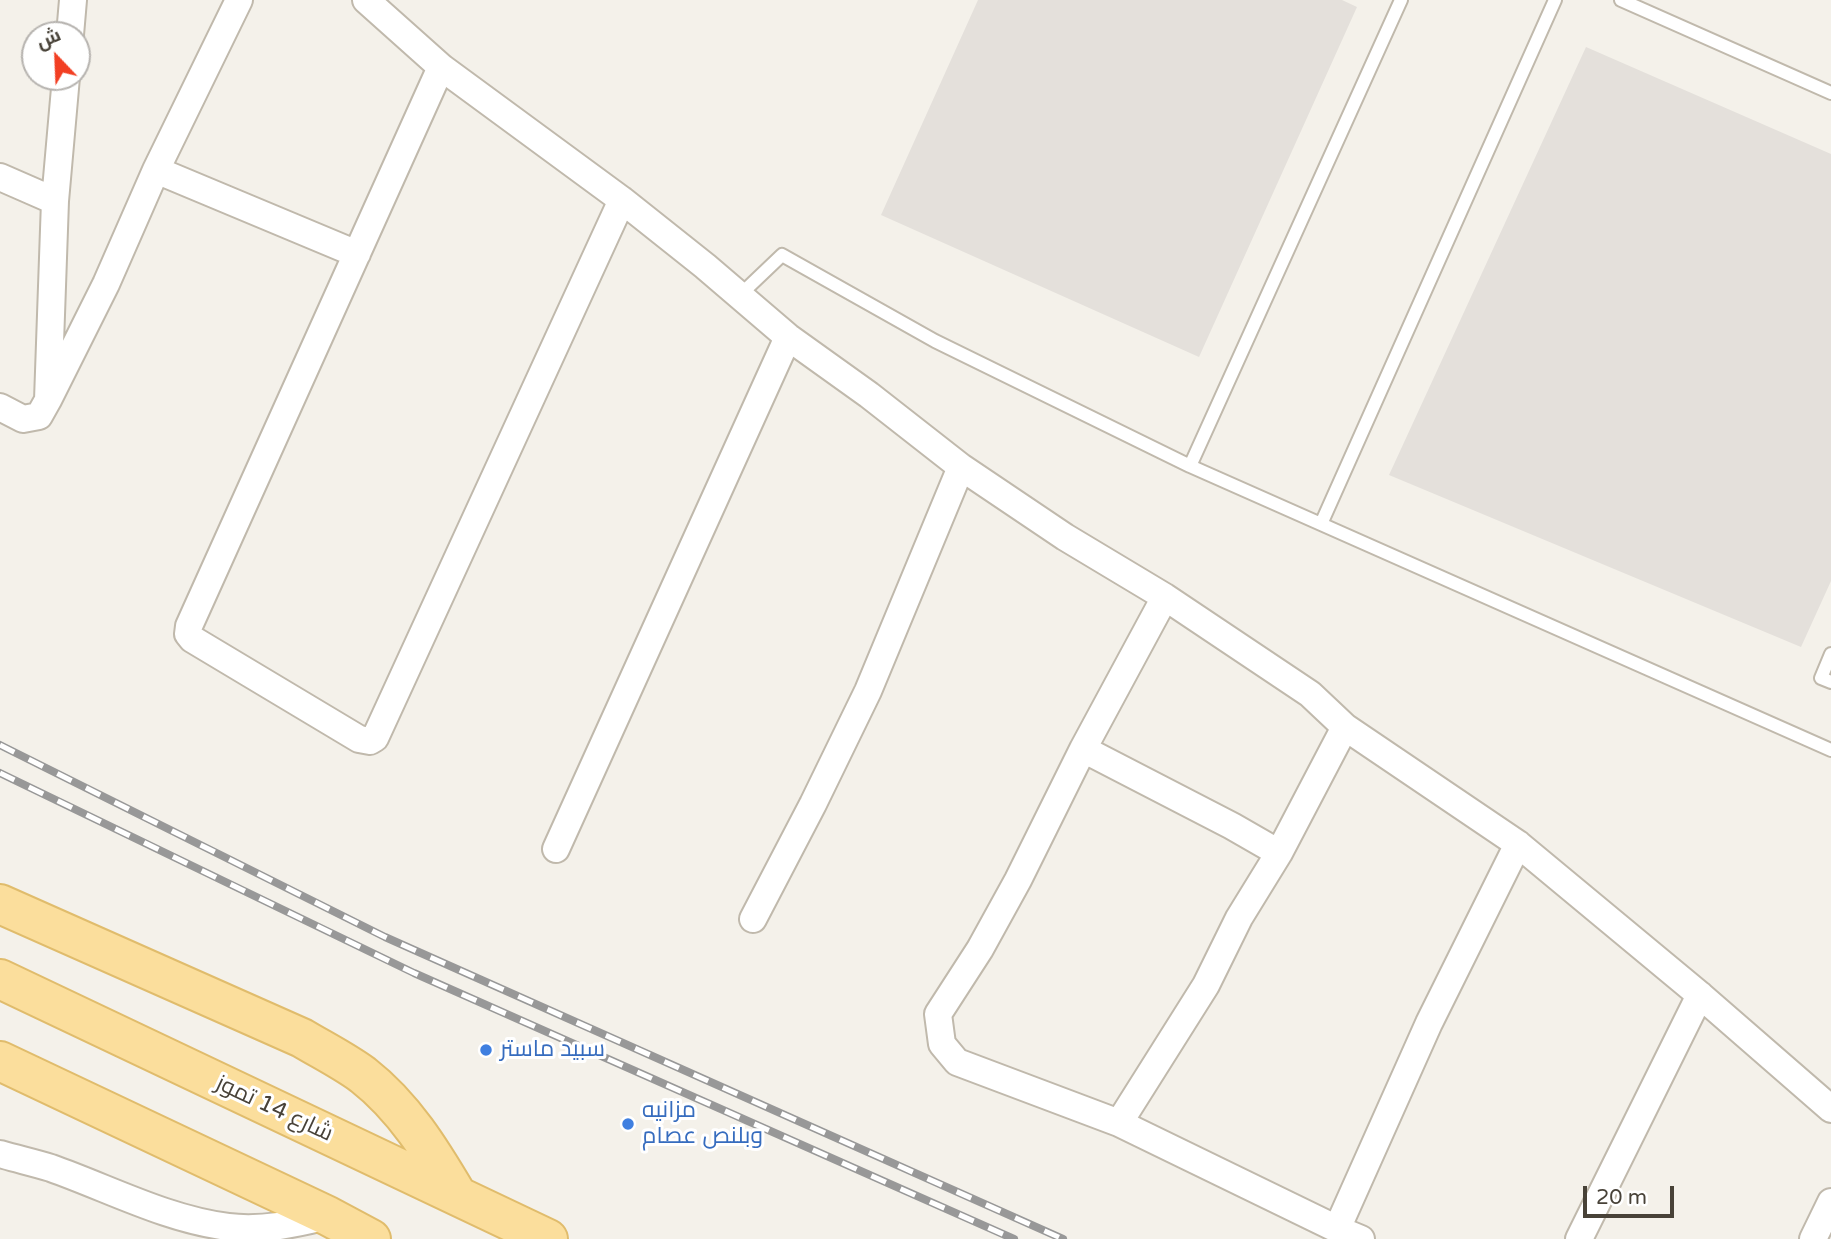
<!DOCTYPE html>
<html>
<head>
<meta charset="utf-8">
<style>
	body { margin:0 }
	#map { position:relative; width:1831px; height:1239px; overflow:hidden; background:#f4f1ea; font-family:"Varela Round",Cairo,sans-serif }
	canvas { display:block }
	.north { position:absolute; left:21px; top:21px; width:70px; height:70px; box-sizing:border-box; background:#fff; border:2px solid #b6b3af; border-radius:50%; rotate:337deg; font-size:19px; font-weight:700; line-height:28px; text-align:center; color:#484238 }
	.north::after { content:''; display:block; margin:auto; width:24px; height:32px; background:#f23f23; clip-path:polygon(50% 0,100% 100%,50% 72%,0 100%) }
	.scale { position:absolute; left:1583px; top:1186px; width:91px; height:32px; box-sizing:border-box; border:4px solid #484238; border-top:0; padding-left:9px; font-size:21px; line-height:24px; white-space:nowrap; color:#484238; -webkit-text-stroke:5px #fff; paint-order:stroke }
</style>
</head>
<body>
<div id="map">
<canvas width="1831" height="1239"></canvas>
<div class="north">ش</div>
<div class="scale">20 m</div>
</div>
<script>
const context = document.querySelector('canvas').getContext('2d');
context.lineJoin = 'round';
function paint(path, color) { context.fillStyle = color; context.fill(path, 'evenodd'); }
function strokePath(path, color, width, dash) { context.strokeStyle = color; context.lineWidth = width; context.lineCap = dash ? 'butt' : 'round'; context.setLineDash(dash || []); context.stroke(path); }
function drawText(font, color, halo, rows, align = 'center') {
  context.font = font + ' "Varela Round",Cairo,sans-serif'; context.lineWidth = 6; context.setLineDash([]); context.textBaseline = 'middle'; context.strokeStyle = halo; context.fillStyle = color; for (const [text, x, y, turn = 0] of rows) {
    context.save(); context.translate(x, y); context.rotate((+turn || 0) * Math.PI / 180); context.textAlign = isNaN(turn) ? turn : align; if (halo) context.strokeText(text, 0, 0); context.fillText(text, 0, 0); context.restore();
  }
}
const industrial = new Path2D(`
	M978,0H1342L1357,7L1199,357L881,215Z
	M1586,47L1831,154V581L1801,647L1389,475Z`);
const service = new Path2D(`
	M1621,0L1831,93
	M740,295L782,255L935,341L1190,466L1831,750
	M1190,466L1401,0
	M1321,524L1555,0
	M1831,654L1821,678L1831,682`);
const minor = new Path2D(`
	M366,0L441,67L622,200L705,266L788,337L869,395L961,467L1065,537L1165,597L1310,694L1345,727L1518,844L1700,995L1831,1109
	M70,35L73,0
	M441,67L189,626L188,634L192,639L359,739L370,741L375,738L622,200
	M156,170L357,254
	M0,177L55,201
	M48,400L106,284L156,170L239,0
	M0,407L23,419L39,416L48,400L55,201L66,77
	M1165,597L1083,749L1018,880L980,949L938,1014L942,1044L957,1062L1119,1123L1337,1229L1429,1023L1518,844
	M1083,749L1232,826L1279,853
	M556,849L788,337
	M753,919L813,804L868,691L961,467
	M1119,1123L1206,985L1239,918L1279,853L1345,727
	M0,1154C17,1159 35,1163 51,1168C110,1189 166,1219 228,1227C262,1231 296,1224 328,1216
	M1337,1229L1361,1239
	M1579,1239L1700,995
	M1813,1239L1831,1202`);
const primary = new Path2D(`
	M0,904L302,1038C322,1050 344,1061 363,1075C404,1107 431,1151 457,1195
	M0,979L548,1239
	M0,1061L328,1216L371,1239`);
const rail = new Path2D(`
	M0,745L385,937L1063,1239
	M0,773L414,973L1014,1239`);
const markers = [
	[486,1050,7,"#3f7fe0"],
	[628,1124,7,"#3f7fe0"]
];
const shopNames = [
	["سبيد ماستر",500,1050],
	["مزانيه",642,1111],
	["وبلنص عصام",642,1137]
];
const streetNames = [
	["شارع 14 تموز",274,1109,25]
];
paint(industrial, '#e4e0db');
strokePath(service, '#c0b9ac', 16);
strokePath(minor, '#c0b9ac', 30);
strokePath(primary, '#e0bc6c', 42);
strokePath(service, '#fff', 12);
strokePath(minor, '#fff', 26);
strokePath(primary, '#fbde9c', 38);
strokePath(rail, '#989898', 8);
strokePath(rail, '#fff', 5, [16]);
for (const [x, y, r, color] of markers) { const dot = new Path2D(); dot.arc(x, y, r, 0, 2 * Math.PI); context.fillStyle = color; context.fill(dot); strokePath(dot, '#fff', 2.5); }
drawText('23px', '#366cbe', '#fff', shopNames, 'left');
drawText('23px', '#484238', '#fff', streetNames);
</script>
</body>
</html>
